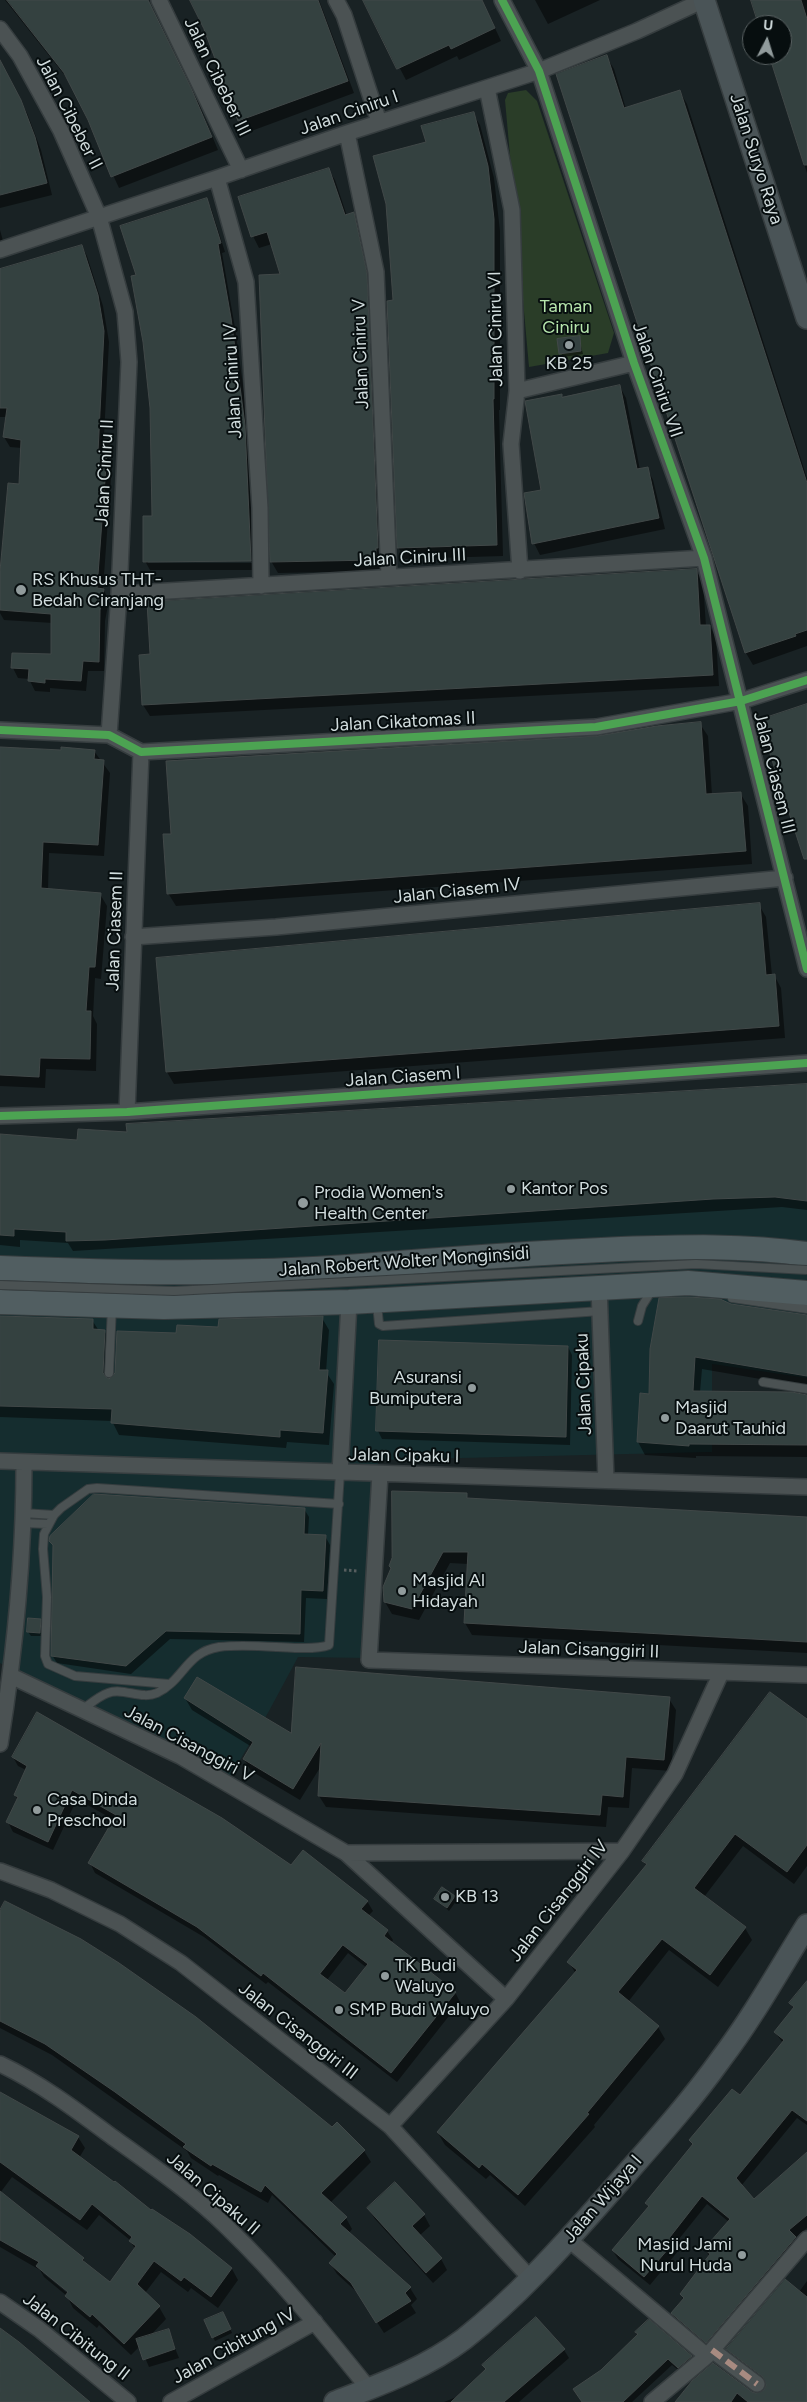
<!DOCTYPE html>
<html>
<head>
<meta charset="utf-8">
<style>
	body { margin:0 }
	#map { position:relative; width:807px; height:2402px; overflow:hidden; background:#192224; font-family:Figtree,sans-serif }
	canvas { display:block }
	.north { position:absolute; left:742px; top:15px; width:50px; height:50px; box-sizing:border-box; background:#070e0f; border:1px solid #586061; border-radius:50%; rotate:5deg; font-size:14px; font-weight:700; line-height:20px; text-align:center; color:#d1dcdd }
	.north::after { content:''; display:block; margin:auto; width:18px; height:22px; background:#919b9c; clip-path:polygon(50% 0,100% 100%,50% 72%,0 100%) }
</style>
</head>
<body>
<div id="map">
<canvas width="807" height="2402"></canvas>
<div class="north">U</div>
</div>
<script>
const context = document.querySelector('canvas').getContext('2d');
context.lineJoin = 'round';
function paint(path, color) { context.fillStyle = color; context.fill(path, 'evenodd'); }
function strokePath(path, color, width, dash) { context.strokeStyle = color; context.lineWidth = width; context.lineCap = dash ? 'butt' : 'round'; context.setLineDash(dash || []); context.stroke(path); }
function drawText(font, color, halo, rows, align = 'center') {
  context.font = font + ' Figtree,sans-serif'; context.lineWidth = 4; context.setLineDash([]); context.textBaseline = 'middle'; context.strokeStyle = halo; context.fillStyle = color; for (const [text, x, y, turn = 0] of rows) {
    context.save(); context.translate(x, y); context.rotate((+turn || 0) * Math.PI / 180); context.textAlign = isNaN(turn) ? turn : align; if (halo) context.strokeText(text, 0, 0); context.fillText(text, 0, 0); context.restore();
  }
}
const built = new Path2D(`
	M807,1139V1378L712,1364V1452L378,1460L369,1658L298,1657L269,1711L224,1787L0,1663V1182Z`);
const green = new Path2D(`
	M526,90L537,101L614,333L608,353L529,367L505,100L508,93Z`);
const shadow = new Path2D(`
	M5,0H147L198,102L218,150L119,188L70,82Z
	M192,0H319L354,93L246,133L239,120L205,28Z
	M364,0H482L501,41L459,60L457,56L406,80Z
	M535,0H600L548,24Z
	M752,0H807V173L769,55H782V25H760Z
	M606,56L614,69L626,109L680,92L687,104L807,478V646L753,665L746,653Z
	M0,64L27,113L41,150L52,195L0,208Z
	M473,114L480,125L494,178L500,231V410H499L503,556L405,559L398,547L394,302L427,142Z
	M328,169L335,180L347,216L353,214L360,225L373,286L382,571L278,573L271,561L282,275L272,244L259,248L253,236Z
	M206,200L211,208L225,252L222,253L235,328L250,435L255,560H148V563H255L256,570H150L145,561L153,518L151,408L138,276Z
	M0,230L5,248L0,250Z
	M82,246L87,256L103,306L109,342L103,454H107L112,464L103,589L109,600L105,621L104,671H88L86,691L50,688V692L35,691L29,679L18,678L13,668L52,656L53,623L4,620L0,613V589L20,485L22,448L10,447L4,437L7,417H0V271Z
	M579,338L583,354L563,357L561,353Z
	M620,387L626,398L640,470L647,468L653,480L665,529L540,555L534,543L561,395L563,398Z
	M696,570L703,582L706,626H710L716,638L719,686L150,716L143,705Z
	M700,724L708,736L712,795L740,793L748,806L752,864L176,906L168,893L172,835Z
	M0,748L94,751L110,773L104,856L49,853L48,890L100,894L107,906L101,979L95,978L93,1016L97,1024L96,1071L46,1069L45,1088L0,1086Z
	M759,905L766,917L772,975H774L781,988L785,1038L174,1084L167,1072L157,959Z
	M807,1085V1210L782,1207L73,1251L68,1243L20,1240V1247L0,1245V1136L79,1142L128,1133V1125Z
	M731,1305L807,1317V1387L702,1369L700,1392L807,1396V1457L696,1456V1458L645,1455L638,1442L641,1394L650,1395Z
	M0,1317L92,1320L99,1331L105,1332L112,1344L110,1380L177,1335L322,1318L329,1330L326,1372L334,1384L329,1445L287,1442L286,1448L119,1435L112,1421L0,1417Z
	M568,1347L572,1355L570,1445L382,1439L378,1431Z
	M466,1494L469,1500L807,1519V1653L472,1635L465,1623L468,1564L450,1563L419,1620L392,1614L385,1602L392,1569L390,1566Z
	M304,1509L309,1517L308,1535L325,1536L330,1545L327,1599L306,1598L304,1642L170,1639L131,1674L57,1663L52,1655Z
	M40,1620L42,1624V1636H31L28,1632Z
	M185,1698L292,1735L669,1699L676,1710L671,1771L632,1768L629,1808L608,1807L606,1827L326,1807L319,1796L321,1766L300,1800L251,1771L244,1759L252,1747L192,1710Z
	M807,1721V1866L794,1884L743,1846L704,1897L745,1928L752,1940L718,1987L669,1950L628,2002L658,2027L665,2039L594,2125L595,2127L525,2206L490,2175L486,2179L445,2145L438,2133L576,1974L569,1962L647,1866L644,1861Z
	M13,1757L291,1867L367,1901L373,1911L368,1916L387,1931L393,1940L391,1943L455,1992L460,2002L397,2082L268,1982L266,1984L204,1937L95,1873L90,1863L114,1820L77,1799L53,1850L13,1832L8,1822L18,1800L15,1795L26,1770L18,1766ZM348,1953L367,1968L345,1994L327,1980Z
	M454,1897L457,1900L449,1911L436,1899Z
	M0,1912L364,2151L371,2162L330,2203L346,2218L352,2229L349,2233L410,2288L417,2299L411,2305L416,2313L384,2333L359,2294L337,2274L330,2263L336,2257L272,2195L268,2203L219,2175L218,2176L191,2158L187,2151L52,2055L0,2028Z
	M807,1983V2125L797,2118L741,2186L754,2200L807,2152V2228L795,2238L800,2247L711,2351L677,2322L672,2314L684,2300L681,2295L709,2256L705,2249L729,2222L707,2204L675,2244L679,2250L650,2285L618,2259L613,2251L649,2207L647,2204L693,2145L690,2141L740,2096L783,2043L775,2032L794,2009L790,2003Z
	M0,2093L78,2137L85,2148L79,2158L151,2212L190,2236L232,2269L238,2280L218,2308L191,2288L188,2292L161,2272L145,2293L159,2307L166,2319L149,2337L168,2331L179,2358L149,2367L140,2346L131,2355L99,2325L97,2328L73,2308L67,2296L44,2277L40,2270L0,2247ZM12,2177L87,2230L99,2215L130,2240L135,2249L110,2284L86,2265L83,2259L0,2193ZM43,2270L74,2295L72,2297L43,2273Z
	M368,2208L424,2215L430,2226L419,2236L441,2259L447,2270L433,2283L375,2219Z
	M807,2281V2402H676L693,2382L756,2395L765,2391L768,2384L732,2357L727,2349L799,2292Z
	M225,2317L232,2333L215,2341L213,2337Z
	M649,2321L691,2357L695,2364L683,2374L672,2365L632,2402H582L601,2371L639,2335Z
	M564,2350L569,2358L519,2402H444L459,2396L486,2370L483,2365Z`);
const building = new Path2D(`
	M7,0H148L191,88L212,137L111,177L88,120L64,73Z
	M190,0H318L348,81L238,121L204,29Z
	M363,0H482L495,28L451,49L449,45L397,69Z
	M751,0H801L807,19V165H804L769,55H782V25H759Z
	M607,55L624,108L680,90L807,483V630L795,634L796,636L745,653L556,74Z
	M0,60L21,100L35,137L47,183L0,195Z
	M474,112L488,166L494,219V399H493L497,545L397,548L387,301L393,300L386,204L373,156L426,142L421,126Z
	M329,168L345,215L354,212L367,273L378,548H376V560L270,562L259,275L280,274L267,232L251,237L238,197Z
	M207,198L221,243L218,244L231,318L245,425L251,561L143,562V516H152L150,408L143,342L131,276L136,275L120,226Z
	M82,245L98,295L104,331L98,452L107,453L97,588L104,589L100,610L99,662L83,661L81,681L45,679V683L28,681L29,669L11,668L12,653L51,654V614L0,610V571L8,483L19,484L21,440L3,437L7,408H0V269Z
	M580,336L581,351L559,354L557,339Z
	M620,385L637,469L648,467L659,518L532,544L524,493L541,490L525,401L562,394V397Z
	M697,569L700,625H710L713,675L142,705L139,655L150,654L147,602Z
	M807,704V859H804L759,720Z
	M701,722L706,794L741,792L746,851L167,894L163,834H171L166,761L597,736L657,726Z
	M0,747L61,750V747L95,750L94,759L104,760L98,845L43,842L41,888L101,893L95,967H89L86,1011H91L90,1059L40,1058L39,1077L0,1075Z
	M760,903L766,975L775,974L779,1026L166,1072L156,958Z
	M807,1084V1201L775,1197L713,1199L105,1240L66,1241V1232L14,1229V1236L0,1235V1134L77,1140L78,1129L127,1132L126,1124Z
	M688,1297L720,1299L731,1304L807,1315V1376L695,1357L693,1391L792,1392L807,1395V1445L689,1444V1446L637,1442L640,1393L649,1394L650,1349L659,1298Z
	M0,1316L93,1319V1329L105,1330L103,1373L106,1377L109,1379L115,1373L117,1331L176,1333L177,1325L218,1327L219,1319L323,1316L319,1370H328L323,1433L280,1430V1437L135,1425L111,1423L112,1409L0,1406Z
	M379,1340L568,1346L566,1437L376,1431Z
	M392,1491L467,1493V1498L807,1517V1642L464,1623L468,1552H443L412,1609L384,1602L383,1587L391,1568L389,1566L392,1558Z
	M94,1494L305,1508L304,1534L326,1535L323,1591L301,1590L300,1634L166,1631L126,1666L51,1656L53,1545L49,1541L50,1536Z
	M28,1618L41,1619L40,1633L27,1632Z
	M296,1667L670,1697L664,1760L626,1757L623,1797L602,1795L600,1815L318,1796L321,1743L293,1789L243,1759L253,1742L184,1698L197,1677L291,1733Z
	M770,1692L807,1719V1845L787,1872L735,1834L694,1888L746,1927L710,1975L662,1939L618,1992L659,2026L587,2113L589,2114L518,2195L482,2164L479,2168L437,2132L577,1970L567,1962L647,1864L642,1861Z
	M37,1712L222,1818L291,1865L303,1850L368,1901L361,1909L388,1930L384,1936L456,1992L391,2073L263,1973L261,1976L197,1927L88,1863L116,1815L72,1790L48,1842L6,1822L18,1797L14,1795L27,1766L12,1757ZM343,1945L368,1964L345,1993L320,1974Z
	M442,1887L455,1896L447,1908L434,1899Z
	M5,1901L81,1939L119,1963L196,2017L332,2127L337,2122L365,2150L321,2193L347,2217L340,2224L411,2287L405,2293L411,2301L376,2323L351,2283L329,2263L337,2254L265,2185L261,2192L212,2164L211,2166L183,2147L186,2144L115,2092L45,2044L0,2021V1910Z
	M807,1981V2121L792,2110L736,2178L754,2199L807,2152V2215L789,2230L796,2237L706,2343L671,2313L684,2298L680,2294L710,2254L704,2249L730,2219L702,2196L670,2237L675,2241L644,2277L612,2250L649,2206L645,2203L693,2144L689,2140L732,2089L740,2095L784,2040L774,2032L794,2007L789,2003Z
	M0,2092L79,2136L71,2150L114,2182L115,2181L151,2210L152,2209L190,2234L232,2268L211,2297L184,2277L181,2281L154,2261L137,2284L160,2306L124,2344L92,2314L90,2317L65,2296L68,2292L36,2266L39,2262L0,2240V2191L84,2258L82,2260L110,2282L136,2246L129,2241L132,2237L92,2204L80,2220L0,2162Z
	M395,2182L425,2214L412,2226L442,2258L426,2273L367,2208Z
	M785,2279L807,2297V2402H748L737,2393L731,2402H675L692,2381L713,2363L752,2392L756,2393L764,2390L766,2385L763,2377L726,2349Z
	M223,2312L231,2329L212,2338L204,2320Z
	M536,2317L565,2349L504,2402H451L486,2369L482,2365Z
	M649,2319L692,2356L678,2368L668,2359L623,2402H582L573,2389L601,2370L638,2334L635,2332Z
	M0,2328L19,2342L90,2402H0Z
	M169,2329L175,2349L143,2360L136,2339Z`);
const path = new Path2D(`
	M344,1570L358,1571`);
const service = new Path2D(`
	M732,1298L807,1309
	M377,1304L379,1324L383,1326L601,1311
	M638,1321L642,1306L652,1290
	M109,1373L112,1307
	M763,1382L807,1389
	M23,1513L54,1515
	M22,1523L48,1524
	M169,1684L75,1676L48,1664L45,1656L47,1597L43,1549L44,1534L54,1515L61,1508L88,1489L97,1488L339,1504
	M83,1709C90,1704 99,1696 108,1693C123,1687 141,1700 157,1693C184,1680 186,1652 219,1647C244,1644 270,1647 295,1648C306,1648 319,1649 329,1645L340,1473`);
const minor = new Path2D(`
	M159,0L241,170
	M336,0L344,15L379,122
	M502,0L539,71L634,363L704,558L807,969
	M0,29L20,56L61,131L99,217L125,312L129,362L119,594L109,735
	M487,88L512,210L517,391L511,444L520,571
	M347,133L376,272L389,577
	M217,178L246,282L260,508L261,586
	M0,250L217,178L347,133L539,71L637,31L704,0
	M517,391L634,363
	M119,594L704,558
	M0,730L109,735L141,752L596,727L741,701L807,680
	M133,937L276,927L785,878
	M127,1112L141,752
	M0,1116L127,1112L807,1063
	M599,1287L606,1480
	M0,1461L807,1487
	M340,1473L349,1302
	M380,1474L369,1660L807,1675
	M11,1676L180,1756L346,1853L506,1999
	M0,1744C15,1652 24,1557 24,1463
	M346,1853L622,1851
	M0,1871L51,1890L120,1924L181,1963L390,2126L531,2279
	M0,2064C40,2083 76,2110 111,2136C150,2164 192,2193 227,2227C279,2277 324,2333 369,2389
	M390,2126L506,1999L622,1851L675,1774L721,1673
	M568,2239L707,2356
	M0,2302L39,2329L128,2402
	M712,2350L757,2384
	M171,2402L315,2322
	M652,2402L707,2356L807,2239`);
const secondary = new Path2D(`
	M704,0L807,318
	M335,2402C379,2385 426,2368 464,2339C516,2298 561,2248 605,2198C645,2152 686,2108 721,2059C753,2017 779,1970 807,1925`);
const primary = new Path2D(`
	M0,1268C121,1273 241,1275 361,1266C448,1259 534,1253 621,1249C683,1247 745,1245 807,1254
	M0,1302L164,1307L349,1302L688,1283L807,1293`);
const serviceBridge = new Path2D(`
	M0,1285L174,1291L696,1264L807,1270`);
const quiet = new Path2D(`
	M712,2350L757,2384`);
const cycleway = new Path2D(`
	M502,0L539,71L634,363L704,558L807,969
	M0,730L109,735L141,752L596,727L741,701L807,680
	M0,1116L127,1112L807,1063`);
const markers = [
	[569,345,5,"#919b9c"],
	[21,590,6,"#919b9c"],
	[511,1189,5,"#919b9c"],
	[303,1203,6,"#919b9c"],
	[472,1388,5,"#919b9c"],
	[665,1418,5,"#919b9c"],
	[402,1591,5,"#919b9c"],
	[37,1810,5,"#919b9c"],
	[445,1897,5,"#919b9c"],
	[385,1976,5,"#919b9c"],
	[339,2010,5,"#919b9c"],
	[742,2255,5,"#919b9c"]
];
const streetNames = [
	["Jalan Cibeber III",217,77,64],
	["Jalan Cibeber II",69,113,63],
	["Jalan Ciniru I",349,113,-19],
	["Jalan Suryo Raya",756,159,72],
	["Jalan Ciniru VI",496,329,-91],
	["Jalan Ciniru V",361,354,-92],
	["Jalan Ciniru VII",657,380,71],
	["Jalan Ciniru IV",233,381,-93],
	["Jalan Ciniru II",105,473,-87],
	["Jalan Ciniru III",410,558,-3],
	["Jalan Cikatomas II",403,722,-3],
	["Jalan Ciasem III",774,773,76],
	["Jalan Ciasem IV",457,891,-6],
	["Jalan Ciasem II",115,931,-88],
	["Jalan Ciasem I",403,1077,-4],
	["Jalan Robert Wolter Monginsidi",404,1262,-4],
	["Jalan Cipaku",584,1384,-92],
	["Jalan Cipaku I",404,1456,1],
	["Jalan Cisanggiri II",589,1650,2],
	["Jalan Cisanggiri V",189,1744,28],
	["Jalan Cisanggiri IV",559,1901,-52],
	["Jalan Cisanggiri III",298,2031,38],
	["Jalan Cipaku II",213,2194,41],
	["Jalan Wijaya I",603,2199,-49],
	["Jalan Cibitung II",76,2337,38],
	["Jalan Cibitung IV",234,2346,-29]
];
const parkNames = [
	["Taman",566,307],
	["Ciniru",566,328]
];
const poiNames = [
	["KB 25",569,364,"center"],
	["RS Khusus THT-",32,580],
	["Bedah Ciranjang",32,601],
	["Kantor Pos",521,1189],
	["Prodia Women's",314,1193],
	["Health Center",314,1214],
	["Asuransi",462,1378,"right"],
	["Bumiputera",462,1399,"right"],
	["Masjid",675,1408],
	["Daarut Tauhid",675,1429],
	["Masjid Al",412,1581],
	["Hidayah",412,1602],
	["Casa Dinda",47,1800],
	["Preschool",47,1821],
	["KB 13",455,1897],
	["TK Budi",395,1966],
	["Waluyo",395,1987],
	["SMP Budi Waluyo",349,2010],
	["Masjid Jami",732,2245,"right"],
	["Nurul Huda",732,2266,"right"]
];
paint(built, '#152d2f');
paint(green, '#2a3d28');
paint(shadow, '#0007');
paint(building, '#344140');
strokePath(building, '#414848', 1);
strokePath(service, '#363d3f', 10);
strokePath(minor, '#363d3f', 18);
strokePath(secondary, '#363d3f', 24);
strokePath(primary, '#363d3f', 26);
strokePath(path, '#565d5e', 3, [2.5, 2.5]);
strokePath(service, '#4b5253', 8);
strokePath(minor, '#4b5253', 15);
strokePath(secondary, '#4a5457', 21);
strokePath(primary, '#515e61', 24);
strokePath(serviceBridge, '#363d3f', 10, []);
strokePath(serviceBridge, '#4b5253', 8);
strokePath(quiet, '#a88b81', 6, [12, 6]);
strokePath(cycleway, '#4ca352', 8);
for (const [x, y, r, color] of markers) { const dot = new Path2D(); dot.arc(x, y, r, 0, 2 * Math.PI); context.fillStyle = color; context.fill(dot); strokePath(dot, '#070e0f', 2); }
drawText('18px', '#d1dcdd', '#070e0f', streetNames);
drawText('18px', '#b7e6ad', '#070e0f', parkNames);
drawText('18px', '#d1dcdd', '#070e0f', poiNames, 'left');
</script>
</body>
</html>
